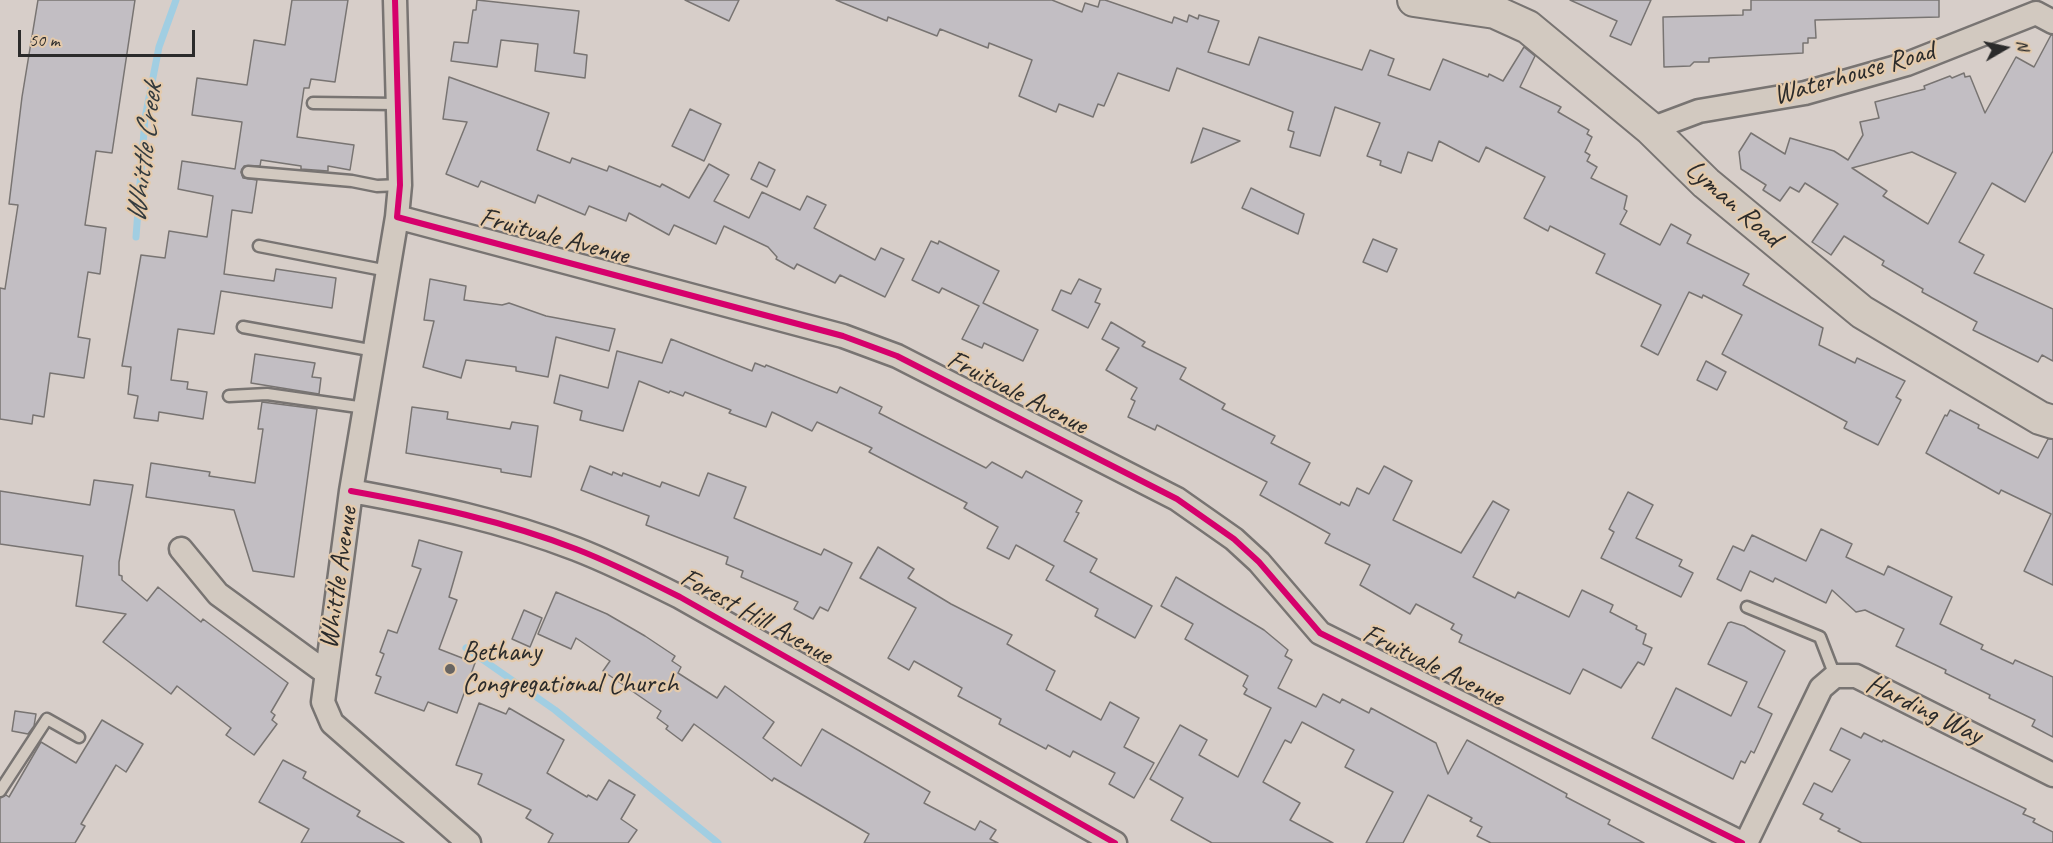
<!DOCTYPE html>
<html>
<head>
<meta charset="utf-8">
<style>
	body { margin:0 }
	#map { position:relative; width:2053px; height:843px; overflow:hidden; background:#d7cec9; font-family:Caveat,sans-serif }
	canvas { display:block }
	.north { position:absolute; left:1975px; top:18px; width:60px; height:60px; -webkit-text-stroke:4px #e4caab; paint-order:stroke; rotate:81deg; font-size:16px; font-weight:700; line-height:24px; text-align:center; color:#2b2b2b }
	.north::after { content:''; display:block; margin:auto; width:21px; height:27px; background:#2b2b2b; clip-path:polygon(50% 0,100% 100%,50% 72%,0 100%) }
	.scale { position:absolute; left:18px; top:30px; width:177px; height:27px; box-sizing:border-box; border:3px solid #2b2b2b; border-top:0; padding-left:8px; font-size:18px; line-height:21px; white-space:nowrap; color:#2b2b2b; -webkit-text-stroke:4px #e4caab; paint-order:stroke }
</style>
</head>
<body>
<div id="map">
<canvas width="2053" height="843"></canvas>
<div class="north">N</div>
<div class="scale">50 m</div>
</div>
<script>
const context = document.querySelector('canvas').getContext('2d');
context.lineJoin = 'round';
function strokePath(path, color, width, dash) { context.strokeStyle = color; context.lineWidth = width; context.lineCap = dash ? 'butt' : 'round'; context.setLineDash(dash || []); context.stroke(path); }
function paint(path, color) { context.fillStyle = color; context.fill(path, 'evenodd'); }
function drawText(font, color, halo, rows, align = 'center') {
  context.font = font + ' Caveat,sans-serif'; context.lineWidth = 4.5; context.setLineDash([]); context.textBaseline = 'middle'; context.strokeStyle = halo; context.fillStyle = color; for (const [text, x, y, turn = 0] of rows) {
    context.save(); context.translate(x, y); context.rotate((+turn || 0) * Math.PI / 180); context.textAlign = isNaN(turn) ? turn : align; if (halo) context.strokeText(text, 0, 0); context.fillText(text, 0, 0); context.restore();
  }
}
const stream = new Path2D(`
	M136,237L145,118L159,47L176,0
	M466,648L555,710L718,843`);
const building = new Path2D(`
	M38,0H135L112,153L96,151L85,225L106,228L100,274L88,272L78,337L90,339L84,378L50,373L44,417L33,415L32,424L0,419V288L5,289L18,205L9,204L22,97Z
	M292,0H348L335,82L311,79L309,88H304L297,137L354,145L350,170L328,166V171L301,169V166L261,160L260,166H244L241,172L243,178L257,180L252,213L232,210L224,274L274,281L276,269L336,278L332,308L221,291L214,334L178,329L171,380L188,382L187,389L207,392L203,419L159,412L158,421L134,418L138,396L128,394L131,367L122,366L141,255L165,258L169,231L207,237L213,196L178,189L182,161L235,169L242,122L192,115L197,78L247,85L254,40L285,45Z
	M477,0L579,11L574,53L587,55L585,78L535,71L538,44L501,40L497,67L451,61L454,42L468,43L473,10H476Z
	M685,0H739L729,21Z
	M836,0H1052L1082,12L1085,3L1098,7L1100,0H1105L1172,23L1174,17L1187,22L1189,15L1198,19L1199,15L1219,21L1208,52L1249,65L1259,37L1362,70L1370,50L1394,59L1388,75L1430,90L1443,59L1488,77L1489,74L1503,81L1524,47L1535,56L1520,87L1561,107L1558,112L1589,130L1587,134L1592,137L1585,152L1590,155L1587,161L1597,167L1591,178L1627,196L1624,209L1627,211L1620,224L1660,245L1671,224L1691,235L1687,243L1749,274L1743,285L1823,328L1819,345L1855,363L1857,358L1905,381L1896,397L1901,400L1878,445L1844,428L1847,422L1722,354L1742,315L1703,295L1702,298L1689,292L1658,355L1641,346L1661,305L1596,273L1605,254L1550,226L1548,231L1524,218L1545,177L1486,147L1479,162L1439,141L1432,161L1408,152L1401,173L1380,165L1381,161L1367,156L1380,123L1335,107L1320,156L1290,147L1294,132L1288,130L1293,112L1177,68L1169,91L1118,73L1104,106L1098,104L1093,117L1059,104L1056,112L1019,96L1032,60L989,43L988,48L940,29L937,36L888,17L887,21Z
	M1570,0H1651L1631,45L1610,36L1617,21Z
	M1751,0H1939V17L1815,20L1816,38H1808V43H1803V53L1709,58V62H1694L1690,66L1664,67L1663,17L1743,15V10H1751Z
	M2051,35H2053V151L2025,202L1992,183L1959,242L1984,255L1974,273L2053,309V361L2042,355L2038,362L1973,330L1977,322L1922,292L1923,289L1882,265L1884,261L1844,236L1831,255L1812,242L1838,204L1805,183L1799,192L1790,187L1780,201L1763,190L1766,185L1741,169L1739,152L1751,133L1785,154L1790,138L1834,151L1848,160L1863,135L1860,122L1879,118L1875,102L1925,89L1924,86L1950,76L1952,78L1964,73L1965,77L1970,76L1985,113L2016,57L2034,67ZM1912,152L1956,173L1928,224L1883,196L1887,191L1852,168Z
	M449,77L549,113L537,150L570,163L572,158L607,171L609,166L660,187L662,184L689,198L709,164L729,175L714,201L749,218L762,192L800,210L807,196L826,205L814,228L875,260L881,248L904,259L885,297L840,275L835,283L797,264L794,269L776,259L777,257L768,247L724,226L716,244L674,225L669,235L629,213L626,221L589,206L585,215L538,195L535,203L481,181L478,187L446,174L467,122L443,119Z
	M690,109L721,124L704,161L672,146Z
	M1203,128L1240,141L1191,163Z
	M759,162L775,170L767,187L751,179Z
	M1251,188L1304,214L1298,234L1242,208Z
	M1373,239L1397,249L1387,272L1363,262Z
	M931,241L938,244L939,241L999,271L983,303L1038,330L1023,361L984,343L982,348L962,339L979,306L942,288L939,293L912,280Z
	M430,279L466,286L464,300L502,305L509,303L546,316L615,329L609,351L556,337L548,377L516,371V367L466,360L461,378L423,367L434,321L424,320Z
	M1079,279L1101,289L1095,302L1100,304L1088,328L1052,310L1061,290L1071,294Z
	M1111,322L1145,342L1142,346L1186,368L1180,379L1225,404L1222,409L1275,436L1271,443L1310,463L1299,484L1340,505L1341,502L1349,506L1357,488L1369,494L1384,466L1412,481L1393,520L1461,553L1493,501L1509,510L1473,577L1515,598L1518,592L1569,617L1582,590L1613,605L1610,612L1637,626L1636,629L1646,634L1643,644L1652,648L1644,665L1638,662L1621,688L1583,669L1570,694L1459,642L1462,635L1451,629L1454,624L1416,604L1410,614L1360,585L1370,565L1325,543L1330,534L1260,495L1267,482L1157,425L1155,430L1128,417L1135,401L1131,399L1137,388L1106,370L1119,348L1102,339Z
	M671,339L752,371L755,363L765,367L766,365L837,393L840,387L882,407L879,413L986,468L992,462L1022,478L1026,471L1082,501L1076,512L1079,513L1064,541L1097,559L1090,572L1152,606L1135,638L1095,616L1098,609L1046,580L1054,566L1016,545L1009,559L987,548L998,527L964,508L967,503L869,452L872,448L817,422L812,431L772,412L766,427L729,413L731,410L685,392L683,396L670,391L669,393L639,381L623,431L580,420L582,411L554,403L560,375L608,388L617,351L662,363Z
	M255,354L315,363L312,377L321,378L319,394L251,383Z
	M1706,361L1726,372L1717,390L1697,380Z
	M262,402L317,409L294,577L253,571L234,510L146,497L151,463L210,472L209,476L255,483L263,429H258Z
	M412,407L448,412L447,419L510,429L512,422L538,426L531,477L501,472V469L406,453Z
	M1950,410L1979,425L1978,428L2038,458L2048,439H2053V585L2024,571L2051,514L2001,490L1999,494L1926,453L1945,415L1947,416Z
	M590,466L612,475L613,472L622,476L623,473L660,487L662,482L699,496L708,473L746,487L734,518L821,555L824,549L852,563L828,611L820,607L813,619L794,609L798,602L741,577L743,571L726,564L728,557L646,525L649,516L581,490Z
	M94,480L133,485L119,562V575L122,576V580L147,601L158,587L201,622L203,619L288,683L271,712L275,715L272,720L277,724L254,755L226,735L231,728L177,686L171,694L103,642L126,614L76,606L83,556L0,544V491L90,505Z
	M1628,492L1653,505L1636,538L1682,560L1679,566L1693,573L1681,597L1601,558L1614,532L1609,529Z
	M1821,529L1852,544L1846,557L1884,575L1888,566L1952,597L1940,624L1983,645L1981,649L2013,664L2015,660L2053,677V737L2032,726L2035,720L1989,698L1990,695L1945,673L1946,670L1896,646L1904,629L1865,610L1856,612L1832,590L1826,603L1775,578L1773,582L1750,571L1741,591L1717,579L1733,546L1744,551L1752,535L1806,561Z
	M419,540L462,552L449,597L457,600L439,649L475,663L457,713L428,702L424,711L375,693L381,677L376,675L384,654L380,652L388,630L397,633L421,569L412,566Z
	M878,547L914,569L908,578L951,604L1012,635L1007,644L1055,671L1046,690L1101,720L1110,702L1139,718L1124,747L1154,763L1134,798L1109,784L1115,773L1073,751L1070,757L1048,745L1046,749L999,724L1001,719L958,696L962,688L914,661L909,670L888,658L916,608L860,578Z
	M1176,577L1264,630L1288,650L1285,656L1292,660L1278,688L1316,707L1323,694L1340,703L1342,699L1369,713L1371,708L1436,743L1448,774L1467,740L1567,794L1566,797L1610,820L1608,824L1644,843H1491L1477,836L1482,827L1470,821L1472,818L1428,795L1403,843H1366L1393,792L1345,767L1354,750L1302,722L1291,743L1285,740L1263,782L1300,803L1290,820L1333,843H1212L1171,820L1183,798L1150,779L1180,725L1207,740L1199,755L1238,777L1271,708L1244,694L1247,689L1243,686L1248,676L1185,639L1193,624L1161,606Z
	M556,592L607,614L645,636L675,656L672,661L681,667L678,673L717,698L725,686L774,722L763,738L801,766L822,729L930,792L924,803L975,830L980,821L996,830L990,839L998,843H864L869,834L774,778L772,781L694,724L682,741L666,729L668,726L657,718L661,711L603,671L610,661L576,638L571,649L538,634Z
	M524,610L542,618L530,647L512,639Z
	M1731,622L1744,626L1785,651L1758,707L1772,714L1754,753L1751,751L1745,763L1741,761L1733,779L1652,738L1676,688L1731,716L1747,682L1708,664L1728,623Z
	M479,703L506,714L509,708L564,740L547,773L587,797L588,795L597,800L609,780L635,795L621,819L637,830L628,843H548L553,834L526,818L531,810L478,784L482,774L456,765Z
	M15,711L36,714L34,726L28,734L12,731Z
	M102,720L143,744L126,772L116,765L81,824L85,826L75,843H0V798L6,795L9,797L41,742L76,763Z
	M1841,728L1861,738L1864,733L1882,742L1883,740L2026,809L2023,814L2035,819L2033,822L2053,832V843H1862L1838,831L1840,829L1820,819L1823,814L1803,804L1814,783L1832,792L1850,760L1830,750Z
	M283,760L306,772L303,778L360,811L357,816L404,843H301L309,829L259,802Z`);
const lane = new Path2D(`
	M313,103L396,104
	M248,172L352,181L377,186L400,185
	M259,246L388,271
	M243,327L375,351
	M229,396L267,394L365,408
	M1747,607L1820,637L1835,676
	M0,791L47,719L79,737`);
const street = new Path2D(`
	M395,0L400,185L397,217L843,336L897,356L1177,499L1234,539L1259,562L1320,633L1742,843
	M1651,129L1699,111L1805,93L1907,64L2036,13L2053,22
	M397,217L351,491L323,702L332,723L469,843
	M351,491C428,505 504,521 576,549C612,563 646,580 680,597L1115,843
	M181,549L218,594L325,672
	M1746,843L1821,688L1835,676H1856L2053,775`);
const secondary = new Path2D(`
	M1414,0L1495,12L1528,27L1651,129L1706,183L1862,312L2040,418L2053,422`);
const cycleway = new Path2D(`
	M395,0L400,185L397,217L843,336L897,356L1177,499L1234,539L1259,562L1320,633L1742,843
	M351,491C428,505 504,521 576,549C612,563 646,580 680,597L1115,843`);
const markers = [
	[450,669,6,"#676462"]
];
const streetNames = [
	["Waterhouse Road",1854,74,-16],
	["Lyman Road",1733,204,41],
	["Fruitvale Avenue",554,237,15],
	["Fruitvale Avenue",1017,393,27],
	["Whittle Avenue",339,578,-82],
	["Forest Hill Avenue",756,617,29],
	["Fruitvale Avenue",1433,666,26],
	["Harding Way",1924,710,26]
];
const poiNames = [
	["Bethany",462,653],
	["Congregational Church",462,685]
];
const waterNames = [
	["Whittle Creek",145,153,-83]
];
strokePath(stream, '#a1cee2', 7);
paint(building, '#c2bec3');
strokePath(building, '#787472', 1.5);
strokePath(lane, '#787472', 15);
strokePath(street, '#787472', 27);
strokePath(secondary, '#787472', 36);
strokePath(lane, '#d2c9c0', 10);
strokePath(street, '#d2c9c0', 22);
strokePath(secondary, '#d2c9c0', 32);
strokePath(cycleway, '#d6006c', 6);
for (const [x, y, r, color] of markers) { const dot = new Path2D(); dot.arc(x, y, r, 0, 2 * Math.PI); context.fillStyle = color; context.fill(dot); strokePath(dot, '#e4caab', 2); }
drawText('28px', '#2b2b2b', '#e4caab', streetNames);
drawText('28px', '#2b2b2b', '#e4caab', poiNames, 'left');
drawText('italic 30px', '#343b3e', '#e4caab', waterNames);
</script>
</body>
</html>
